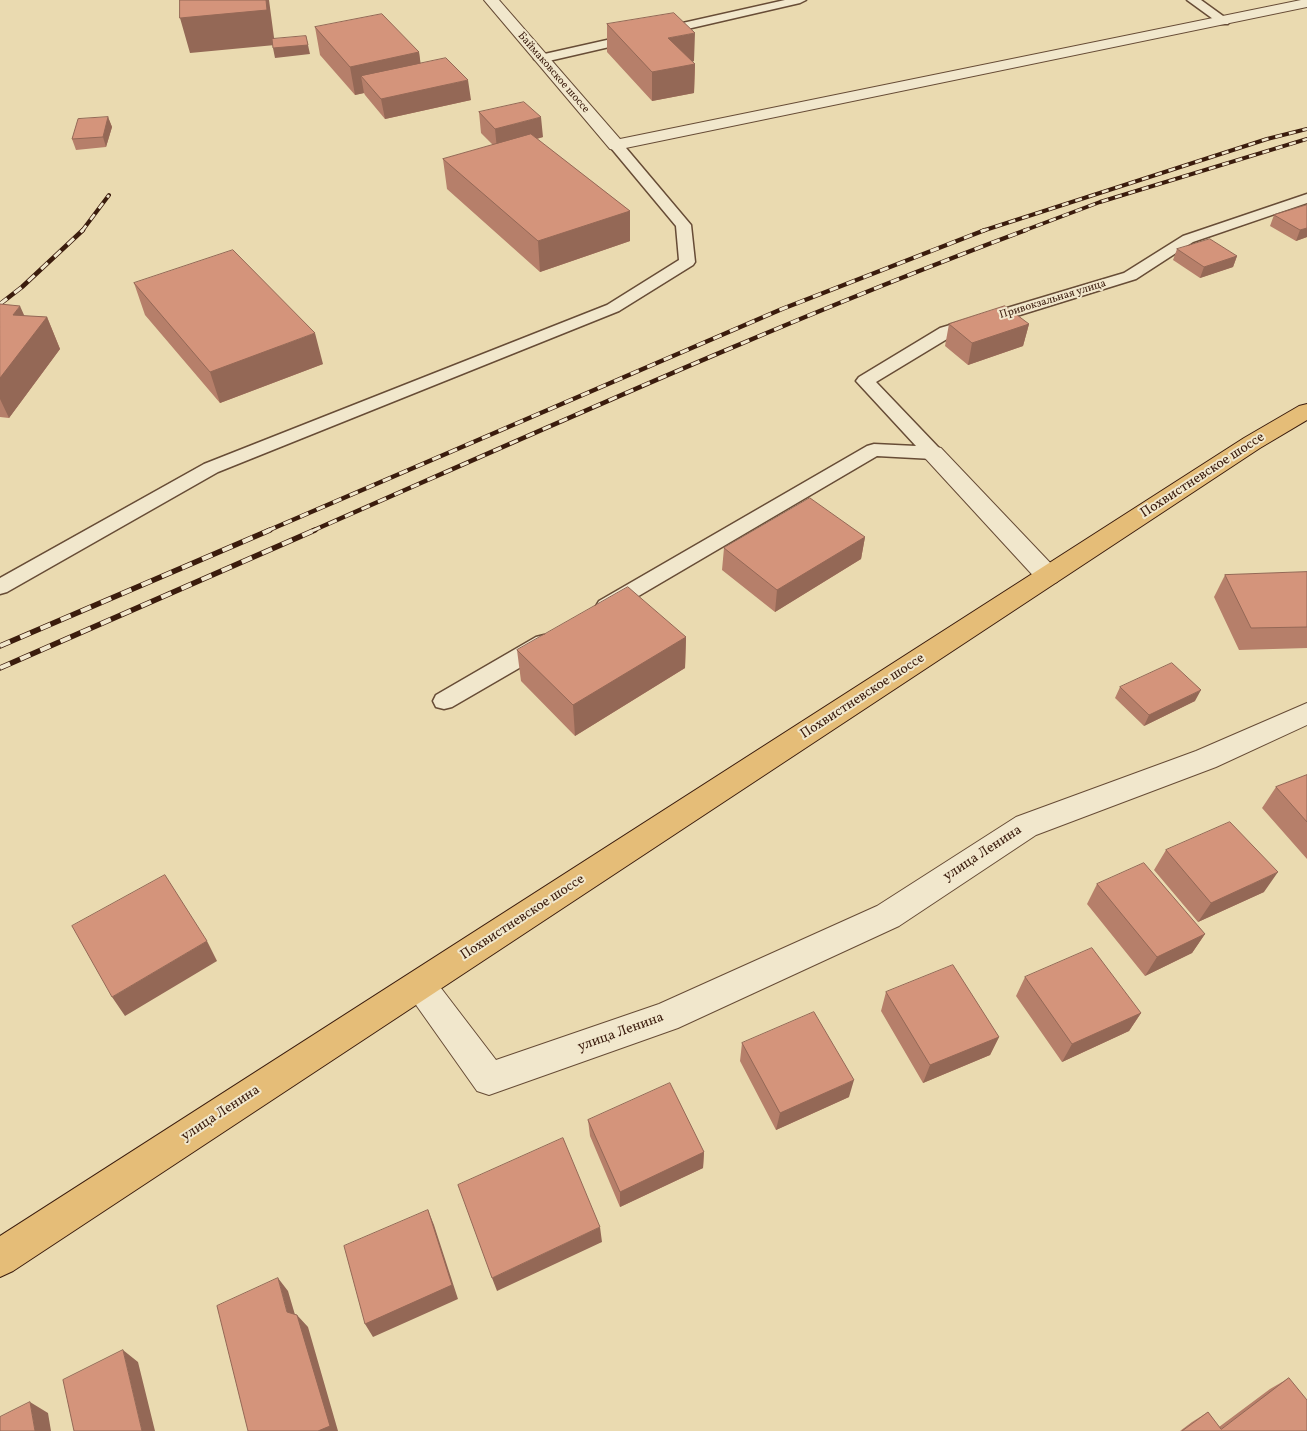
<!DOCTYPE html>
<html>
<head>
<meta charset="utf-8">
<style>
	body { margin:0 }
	canvas { display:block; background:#eadab0 }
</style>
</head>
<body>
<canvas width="1307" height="1431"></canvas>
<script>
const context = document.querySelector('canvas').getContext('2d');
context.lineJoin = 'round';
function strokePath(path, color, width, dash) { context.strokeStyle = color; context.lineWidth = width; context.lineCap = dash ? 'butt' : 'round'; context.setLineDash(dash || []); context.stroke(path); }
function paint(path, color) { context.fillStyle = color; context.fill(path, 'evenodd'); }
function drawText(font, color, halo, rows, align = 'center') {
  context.font = font + ' Vollkorn,serif'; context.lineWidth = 4; context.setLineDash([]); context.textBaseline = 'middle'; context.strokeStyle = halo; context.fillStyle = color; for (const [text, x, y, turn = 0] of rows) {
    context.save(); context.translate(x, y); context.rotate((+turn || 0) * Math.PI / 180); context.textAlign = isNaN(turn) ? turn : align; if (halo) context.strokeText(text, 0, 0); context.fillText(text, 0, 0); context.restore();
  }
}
const lane = new Path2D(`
	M785,0H806L800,3L540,63L534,59L540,55Z
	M1187,0H1201L1230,21L1228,24H1220Z
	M616,141L621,142L691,225L695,262L693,265L619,311L218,472L7,592L0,594V578L204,464L607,305L679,260L676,226L611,148L609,145Z
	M1307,194V203L1193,242L1136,279L952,336L876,382L940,449L942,453L940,457L933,459L877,456L613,611L606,613L599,611L596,606L599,601L867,446L874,444L916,446L856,381L859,377L940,328L1124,273L1183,236Z
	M544,635L552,637L555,643L552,649L452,707L444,709L436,707L433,701L436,695L536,637Z`);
const street = new Path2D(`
	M484,0H499L620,139L1301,0H1307V7L616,150L610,149Z
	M933,446L941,448L1057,570L1060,576L1057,582L1048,585L1039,582L925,458L922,453L925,448Z
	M1307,703V725L1216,767L1036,835L899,926L678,1028L489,1095L477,1091L409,995L404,985L409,975L420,970L431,975L496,1060L659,1004L877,906L1016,817L1196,751Z`);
const primary = new Path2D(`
	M1307,404V420L1260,448L13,1271L0,1277V1236L1244,438L1299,406Z`);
const railFar2 = new Path2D(`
	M82,231L109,195
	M982,231L1267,139L1307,129
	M1023,231L1100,202L1307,139`);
const railFar1 = new Path2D(`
	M0,304L22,287L83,230
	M267,531L782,309L985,230
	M312,531C549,427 784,320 1026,230`);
const rail = new Path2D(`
	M0,646L270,530
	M0,668L315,530`);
const wall = new Path2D(`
	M607,24L694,61L692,62L695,64L694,93L652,101L607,52Z
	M315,27L419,52L420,63L471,100L385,119L365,95L364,93L355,95L320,55Z
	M479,112L543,137L537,139L630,211V241L540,272L447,189L443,159L493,145L481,133Z
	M108,117L112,127L106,147L76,150L72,139Z
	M1307,205V237L1296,241L1270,226L1274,215Z
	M1177,249L1237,256L1233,267L1200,278L1173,260Z
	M134,283L323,364L220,403L145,315Z
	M0,304L25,316L47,317L60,349L9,418L0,417Z
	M949,324H1029L1023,346L968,365L945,346Z
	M865,537L861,559L775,612L722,570L724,548Z
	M1307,572V648L1239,650L1214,597L1225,575Z
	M686,637L685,668L575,736L521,681L517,650Z
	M1120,687L1195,701L1144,726L1115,698Z
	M1307,775V859L1262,808L1276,787Z
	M1166,850L1264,892L1198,922L1154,870Z
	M1097,884L1205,934L1192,953L1145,976L1087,904Z
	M1025,977L1141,1013L1129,1031L1062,1062L1016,996Z
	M886,992L999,1037L990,1055L923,1083L881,1011Z
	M742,1043L849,1097L776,1130L740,1061Z
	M588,1120L704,1152L703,1168L620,1207L590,1136Z
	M1289,1378L1307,1431H1180L1192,1422L1208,1412L1219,1427L1270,1389Z`);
const shadedWall = new Path2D(`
	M266,0H269L275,45L190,53L180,18Z
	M695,33L694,61L668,66V38Z
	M306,36L310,54L275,58L273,48Z
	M419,52L423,80L361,76L364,93L355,95L350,67Z
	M695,64L694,93L652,101V72Z
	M468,80L471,100L385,119L381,99Z
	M108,117L112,127L106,147L103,137Z
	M541,117L543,137L497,149L495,129Z
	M630,211V241L540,272L538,241Z
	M1307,228V237L1296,241L1300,230Z
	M1237,256L1233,267L1200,278L1204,267Z
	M20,306L33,335L47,317L60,349L9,418L0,399V378L13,315Z
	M1029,324L1023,346L968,365L972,343Z
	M315,333L323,364L220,403L210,372Z
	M865,537L861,559L775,612L777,590Z
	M686,637L685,668L575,736L573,705Z
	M1201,690L1195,701L1144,726L1149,715Z
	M1278,872L1264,892L1198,922L1211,903Z
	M1205,934L1192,953L1145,976L1157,957Z
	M207,941L217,961L125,1016L112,997Z
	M1141,1013L1129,1031L1062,1062L1072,1044Z
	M999,1037L990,1055L923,1083L930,1065Z
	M854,1080L849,1097L776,1130L780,1113Z
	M704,1152L703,1168L620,1207V1192Z
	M428,1210L434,1225L458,1299L373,1337L365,1324Z
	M600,1227L602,1242L497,1291L492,1278Z
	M278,1278L288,1291L298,1325L287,1312Z
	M297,1315L308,1327L338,1431H318Z
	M123,1350L138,1362L155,1431H142Z
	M30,1402L48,1413L51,1431H35Z`);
const building = new Path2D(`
	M180,0H266L267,10L180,18Z
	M674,13L695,33L668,38L695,64L652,72L607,24Z
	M382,14L419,52L350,67L315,27Z
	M306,36L308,45L273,48L272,39Z
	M446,58L468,80L381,99L361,76Z
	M524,102L541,117L495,129L479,112Z
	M108,117L103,137L72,139L78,119Z
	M531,134L630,211L538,241L443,159Z
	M1307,205V228L1300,230L1274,215Z
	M1210,239L1237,256L1204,267L1177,249Z
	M233,250L315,333L210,372L134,283Z
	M0,304L20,306L13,315L47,317L0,378Z
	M1005,306L1029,324L972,343L949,324Z
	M810,498L865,537L777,590L724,548Z
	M1307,572V627L1251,628L1225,575Z
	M628,587L686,637L573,705L517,650Z
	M1172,663L1201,690L1149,715L1120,687Z
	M1307,775V822L1276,787Z
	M1230,822L1278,872L1211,903L1166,850Z
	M1144,863L1205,934L1157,957L1097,884Z
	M165,875L207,941L112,997L72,926Z
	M1092,948L1141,1013L1072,1044L1025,977Z
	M953,965L999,1037L930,1065L886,992Z
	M814,1012L854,1080L780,1113L742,1043Z
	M670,1083L704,1152L620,1192L588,1120Z
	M563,1138L600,1227L492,1278L458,1185Z
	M428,1210L452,1285L365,1324L344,1246Z
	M278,1278L287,1312L297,1315L330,1426L318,1431H248L217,1306Z
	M123,1350L142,1431H74L63,1380Z
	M1289,1378L1307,1400V1431H1182L1208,1412L1221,1429Z
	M30,1402L35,1431H0V1417Z`);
const farStreetnames = [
	["Баймаковское шоссе",553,73,49],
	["Привокзальная улица",1053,300,-17]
];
const streetNames = [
	["Похвистневское шоссе",1203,476,-33],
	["Похвистневское шоссе",863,697,-33],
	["улица Ленина",983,854,-33],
	["Похвистневское шоссе",523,918,-33],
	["улица Ленина",621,1033,-20],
	["улица Ленина",221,1114,-33]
];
strokePath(lane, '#674c36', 3);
strokePath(street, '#674c36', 2);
strokePath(primary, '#3b1c0d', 2);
paint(lane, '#f1e7cc');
paint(street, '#f1e7cc');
paint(primary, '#e5bd78');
strokePath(railFar2, '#3b1c0d', 4);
strokePath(railFar1, '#3b1c0d', 4.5);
strokePath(rail, '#3b1c0d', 5.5);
strokePath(railFar2, '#f1e7cc', 2.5, [7]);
strokePath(railFar1, '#f1e7cc', 3, [9]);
strokePath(rail, '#f1e7cc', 4, [11]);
paint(wall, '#b67f6a');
paint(shadedWall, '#946856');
paint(building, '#d4947b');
strokePath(building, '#946856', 1);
drawText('11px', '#3b1c0d', '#f1e7cc', farStreetnames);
drawText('14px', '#3b1c0d', '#f1e7cc', streetNames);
</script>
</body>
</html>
